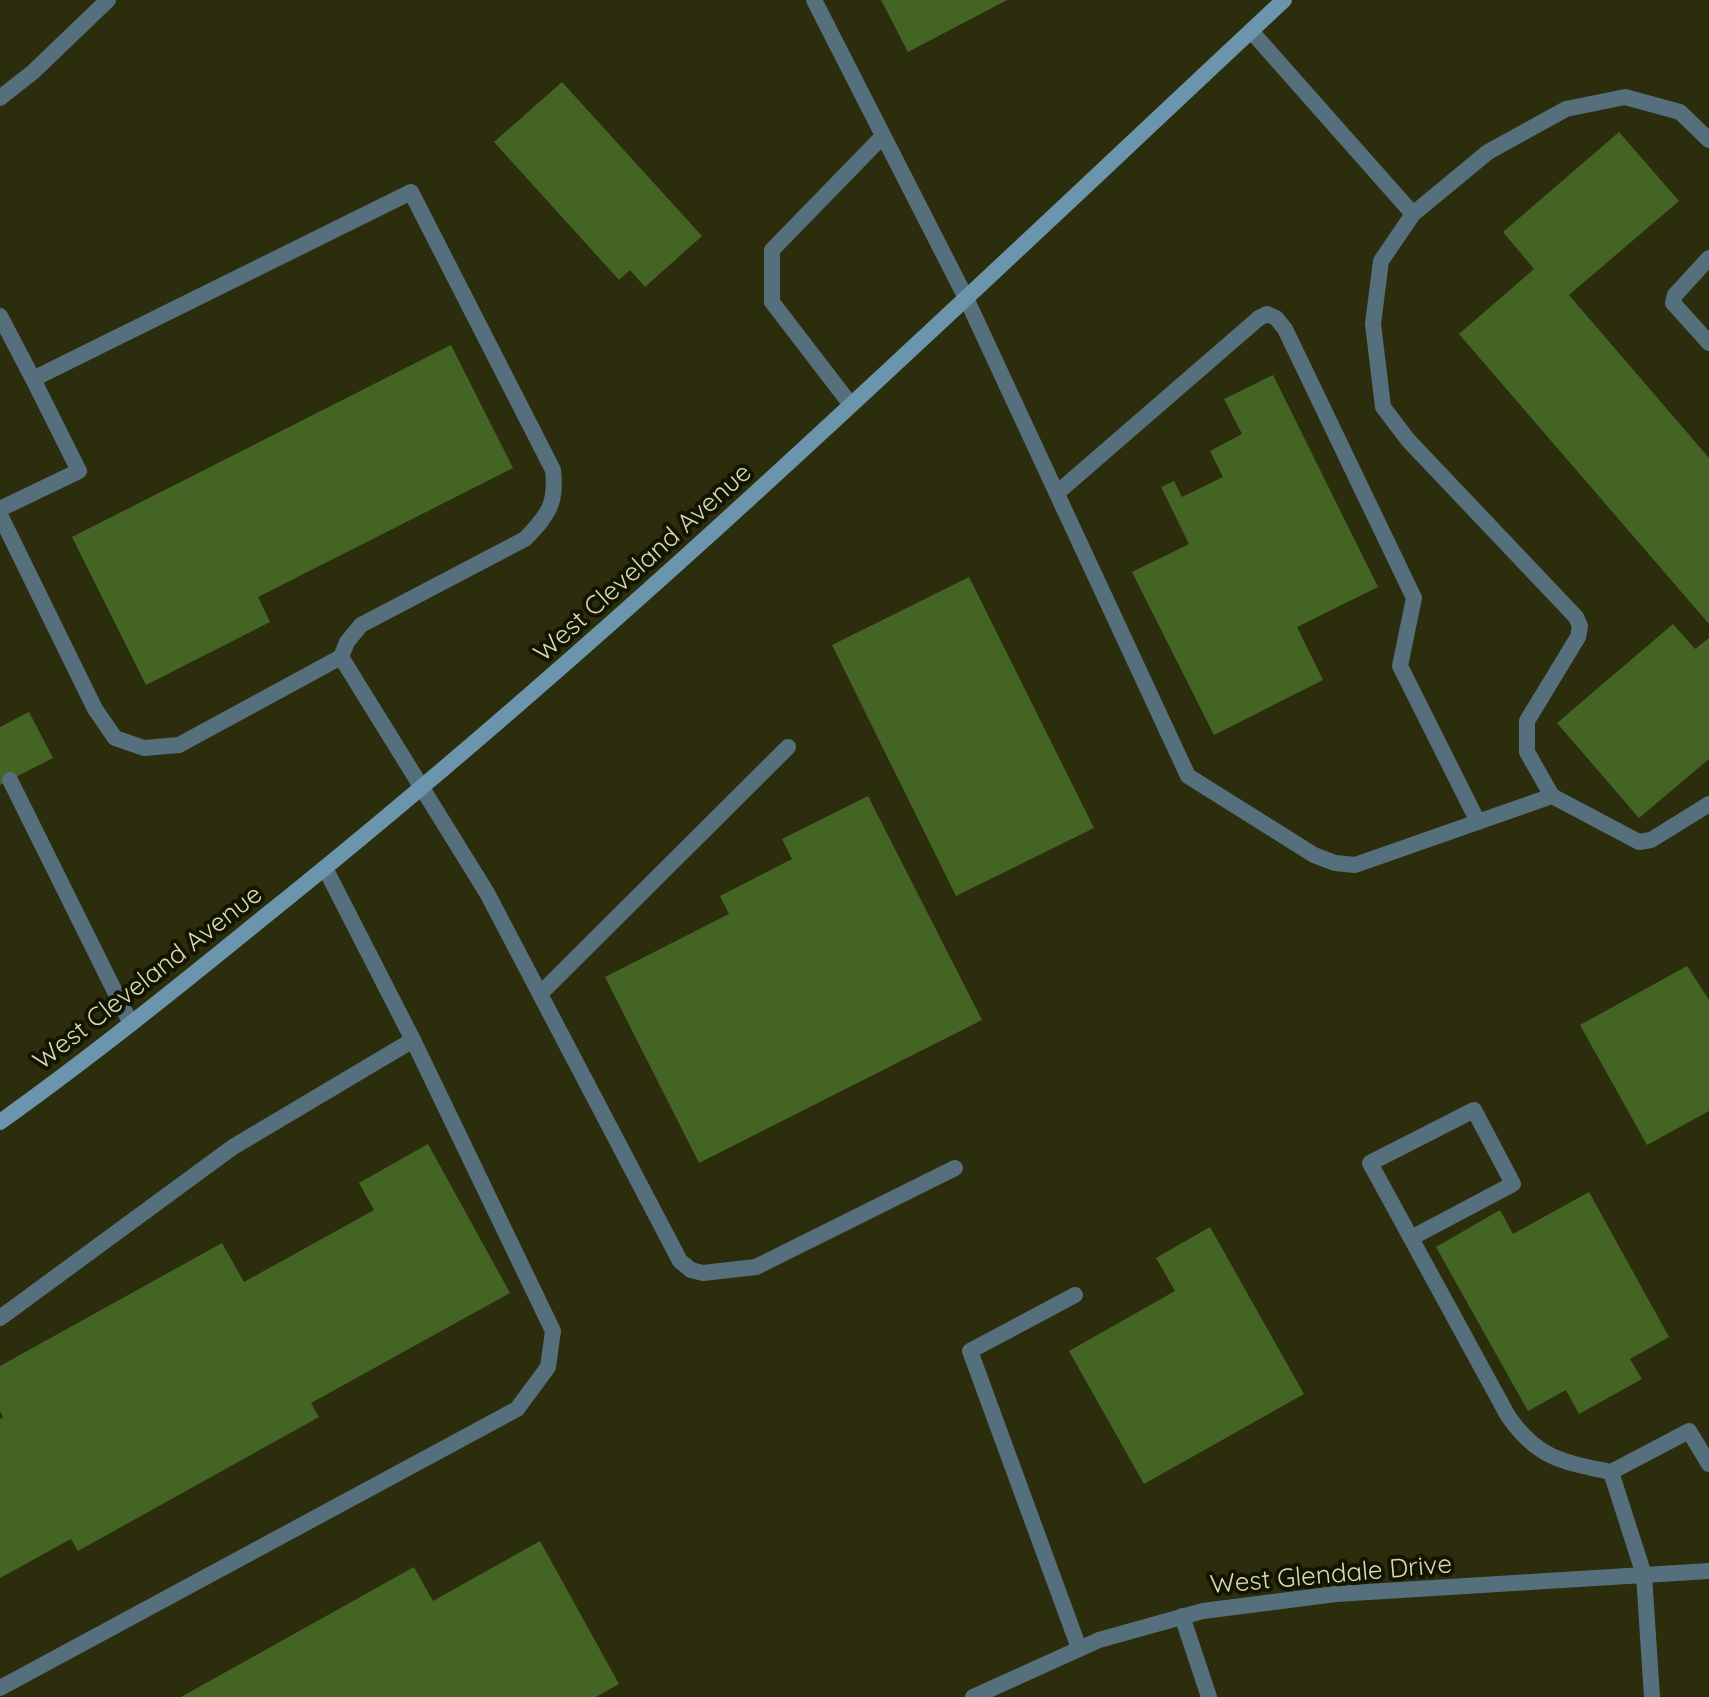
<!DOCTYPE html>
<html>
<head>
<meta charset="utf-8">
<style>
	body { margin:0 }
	canvas { display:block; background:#2c2d0c }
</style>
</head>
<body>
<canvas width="1709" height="1697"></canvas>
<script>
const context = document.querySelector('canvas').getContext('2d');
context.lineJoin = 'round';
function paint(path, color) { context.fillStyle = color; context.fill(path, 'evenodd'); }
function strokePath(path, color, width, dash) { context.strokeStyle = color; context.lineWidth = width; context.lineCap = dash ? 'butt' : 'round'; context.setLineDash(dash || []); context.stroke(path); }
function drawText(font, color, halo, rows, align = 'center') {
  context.font = font + ' Quicksand,sans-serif'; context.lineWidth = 8; context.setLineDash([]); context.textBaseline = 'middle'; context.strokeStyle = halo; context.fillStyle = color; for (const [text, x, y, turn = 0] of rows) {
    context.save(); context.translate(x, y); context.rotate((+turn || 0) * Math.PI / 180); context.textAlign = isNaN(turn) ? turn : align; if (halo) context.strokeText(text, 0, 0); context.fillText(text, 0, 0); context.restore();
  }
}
const building = new Path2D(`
	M881,0H1007L908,52Z
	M562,82L702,236L645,287L630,270L619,280L494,142Z
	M1619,132L1679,201L1569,295L1709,458V624L1459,334L1534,269L1503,232Z
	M451,345L513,468L258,597L270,622L146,685L72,537Z
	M1273,375L1378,587L1297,627L1323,680L1214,735L1132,572L1189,544L1161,487L1174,481L1182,497L1223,477L1210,451L1242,434L1224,399Z
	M969,577L1094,828L956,896L832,645Z
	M1673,624L1695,649L1709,638V759L1639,818L1557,723Z
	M29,712L53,758L0,785V727Z
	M868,796L982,1020L699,1163L605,977L729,914L720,896L792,859L782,839Z
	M1687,966L1709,1000V1111L1647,1145L1580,1025Z
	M428,1144L510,1293L311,1403L319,1417L78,1551L71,1539L0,1578V1419L3,1417L0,1411V1366L222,1243L244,1282L374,1210L359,1183Z
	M1589,1192L1669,1337L1630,1359L1642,1379L1579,1414L1566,1390L1528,1411L1436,1247L1500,1210L1513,1234Z
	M1210,1227L1304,1394L1144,1484L1069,1351L1175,1291L1156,1258Z
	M540,1541L619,1684L596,1697H181L414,1567L433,1601Z`);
const service = new Path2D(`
	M814,0L966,298L1188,776L1314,855L1335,863L1355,865L1552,796
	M1251,31L1413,214L1381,261L1373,324L1383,407L1408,440L1576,617L1580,626L1578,637L1527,721V752L1552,796L1639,842L1651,840L1709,804
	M1413,214L1488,152L1566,109L1625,97L1680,112L1709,140
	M1709,258L1675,295L1673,303L1709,343
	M0,316L33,379
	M851,405L772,302V250L883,136
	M1057,493L1259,318L1267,314L1276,318L1285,329L1414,598L1400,666L1478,822
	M0,509L79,471L33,379L411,192L553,470C557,504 548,515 525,539L361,625L347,642L341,657L179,745L144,748L115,738L95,709L0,515
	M341,657L487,893L680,1261L691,1270L703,1273L756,1267L955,1168
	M10,780L131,1024
	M540,994L788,747
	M1411,1238L1513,1184L1474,1110L1370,1163L1508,1416C1538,1459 1563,1462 1611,1472
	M1075,1295L970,1351L1079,1648
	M0,1318L233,1147L413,1040L325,868
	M1644,1575L1611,1472L1689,1431L1709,1464
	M1182,1616L1209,1697
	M0,1688L517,1409L548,1367L553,1331L413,1040`);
const minor = new Path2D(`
	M0,98L33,72L108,0
	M1644,1575L1652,1697
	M973,1697L1099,1640L1203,1611L1336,1594L1709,1571`);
const secondary = new Path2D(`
	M0,1122C91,1057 178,987 264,917C621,631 950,312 1284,0`);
const streetNames = [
	["West Cleveland Avenue",643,563,-42],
	["West Cleveland Avenue",148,978,-38],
	["West Glendale Drive",1331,1575,-5]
];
paint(building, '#436423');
strokePath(service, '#556f7d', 16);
strokePath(minor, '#556f7d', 16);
strokePath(secondary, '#6b95ac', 16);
drawText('26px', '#d7daba', '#141500', streetNames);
</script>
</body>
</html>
